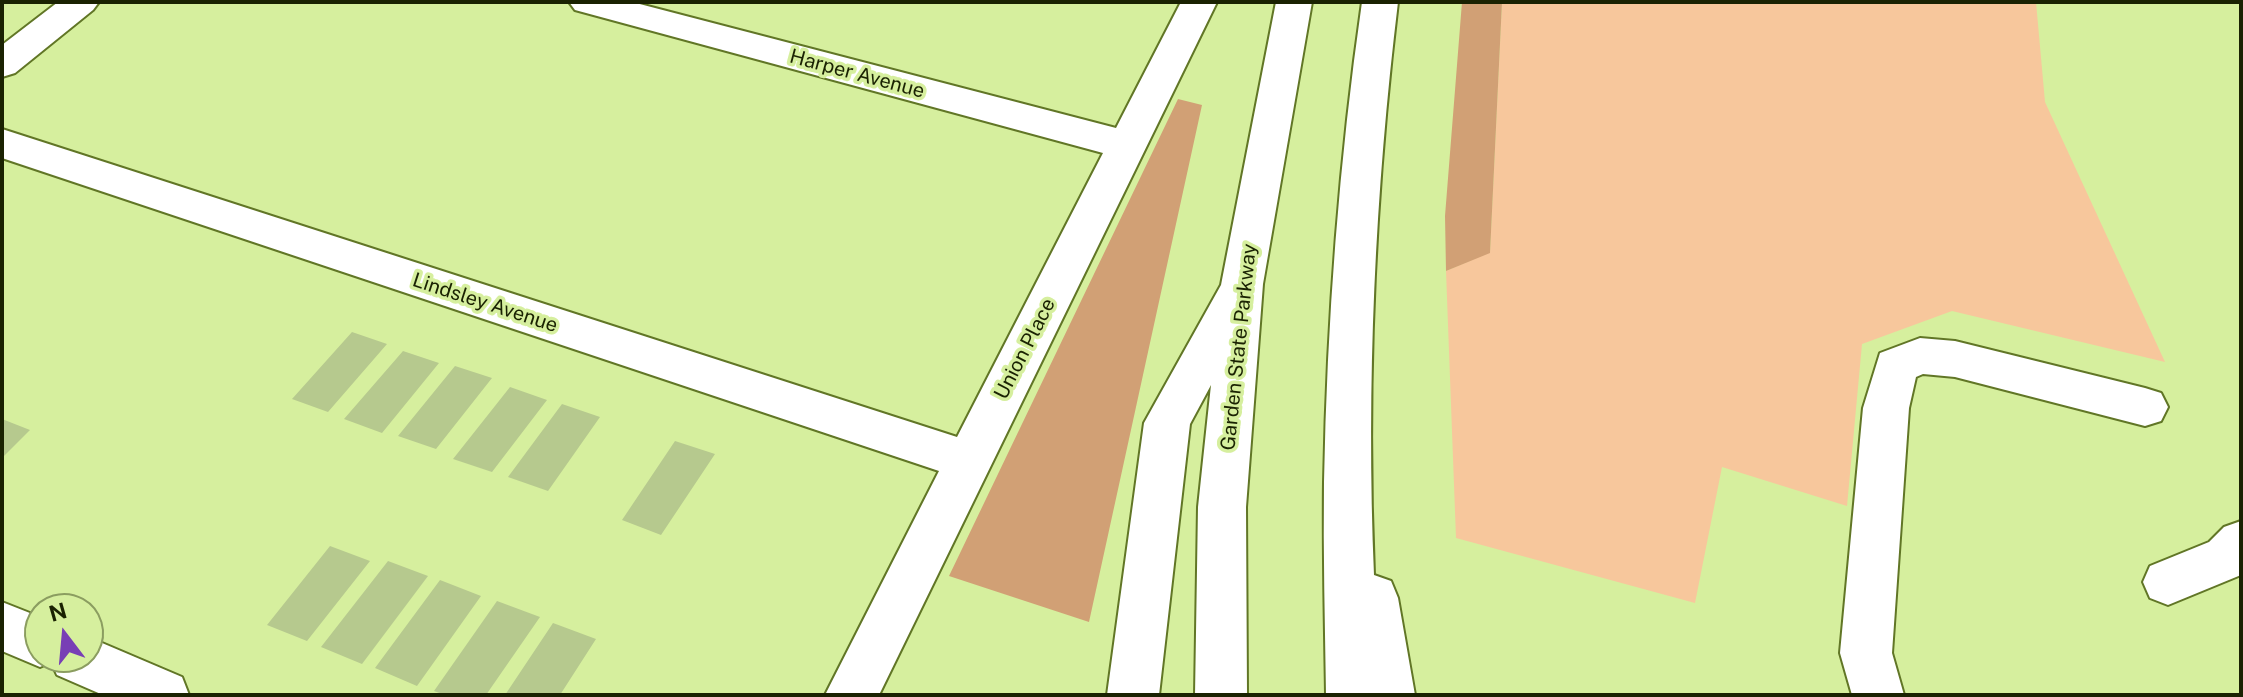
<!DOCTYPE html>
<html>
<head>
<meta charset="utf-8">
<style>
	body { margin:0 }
	#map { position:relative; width:2243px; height:697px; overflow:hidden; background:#d6ef9e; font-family:"Public Sans",sans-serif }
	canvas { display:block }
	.frame { position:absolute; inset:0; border:4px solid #1a2202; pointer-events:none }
	.north { position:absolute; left:24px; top:593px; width:80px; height:80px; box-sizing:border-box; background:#d6ef9e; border:2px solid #8b9d60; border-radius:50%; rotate:344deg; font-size:22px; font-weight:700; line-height:32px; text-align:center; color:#1a2202 }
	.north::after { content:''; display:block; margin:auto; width:28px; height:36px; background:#783fb5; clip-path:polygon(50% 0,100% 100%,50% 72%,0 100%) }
</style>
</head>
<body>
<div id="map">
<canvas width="2243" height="697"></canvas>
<div class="frame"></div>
<div class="north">N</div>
</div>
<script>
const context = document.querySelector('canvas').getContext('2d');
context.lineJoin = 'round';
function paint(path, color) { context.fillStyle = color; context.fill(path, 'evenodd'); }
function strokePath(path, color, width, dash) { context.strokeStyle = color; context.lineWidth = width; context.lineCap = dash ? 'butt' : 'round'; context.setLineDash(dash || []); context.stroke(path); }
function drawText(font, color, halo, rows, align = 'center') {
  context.font = font + ' "Public Sans",sans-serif'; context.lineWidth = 7; context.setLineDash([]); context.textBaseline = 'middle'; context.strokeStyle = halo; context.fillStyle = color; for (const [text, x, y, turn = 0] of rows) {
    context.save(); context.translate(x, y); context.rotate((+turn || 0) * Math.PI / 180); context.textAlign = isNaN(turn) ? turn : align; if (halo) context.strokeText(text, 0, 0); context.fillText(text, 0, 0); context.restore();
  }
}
const green = new Path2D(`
	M1502,2H2036L2045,102L2165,362L1952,311L1862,344L1847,506L1722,467L1695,603L1456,538L1446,271L1490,252Z`);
const forest = new Path2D(`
	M1462,2H1502L1490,253L1446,271L1445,216Z
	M1178,99L1202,105L1089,622L949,576Z`);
const building = new Path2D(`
	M352,332L387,344L328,412L292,399Z
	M403,351L439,363L382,433L344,419Z
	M455,366L492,378L436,449L398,436Z
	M510,387L547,400L492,472L453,459Z
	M562,404L600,417L548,491L508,477Z
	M2,419L30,430L2,458Z
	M675,441L715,454L661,535L622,520Z
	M330,546L370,561L307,641L267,625Z
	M388,561L428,576L362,664L321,647Z
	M440,580L481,596L417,686L375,668Z
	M497,601L540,617L486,695H445L434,691Z
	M553,623L596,639L560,695H505Z`);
const minor = new Path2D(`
	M58,2H99L93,10L15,73L2,77V45Z
	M569,2H632L1116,128L1181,2H1217L879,695H825L939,471L2,158V129L957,437L1103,153L575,10Z
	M1920,338L1955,341L2145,388L2161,393L2168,407L2161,421L2145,426L1955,377L1923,374L1916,377L1909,408L1892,653L1904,695H1852L1840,653L1863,408L1880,353Z
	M2241,521V575L2168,605L2150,598L2143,582L2150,566L2209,542L2224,527Z
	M2,602L40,617V657H88V637L182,677L189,695H103L57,675L51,662L40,667L2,651Z`);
const highway = new Path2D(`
	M1276,2H1312L1263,284L1246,507L1247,695H1195L1198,507L1211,385L1190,424L1159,695H1107L1144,423L1221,285Z
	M1362,2H1398C1375,192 1366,384 1374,575L1391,581L1398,598L1415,695H1326C1325,624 1323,553 1324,482C1327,321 1339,161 1362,2Z`);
const streetNames = [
	["Harper Avenue",857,74,15],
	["Lindsley Avenue",485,303,18],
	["Garden State Parkway",1239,347,-84],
	["Union Place",1025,349,-63]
];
paint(green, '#f7c79c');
paint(forest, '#d1a075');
paint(building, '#b6c98e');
strokePath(minor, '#617626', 4);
strokePath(highway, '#617626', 4);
paint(minor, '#fff');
paint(highway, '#fff');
drawText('20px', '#1a2202', '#d6ef9e', streetNames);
</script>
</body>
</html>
